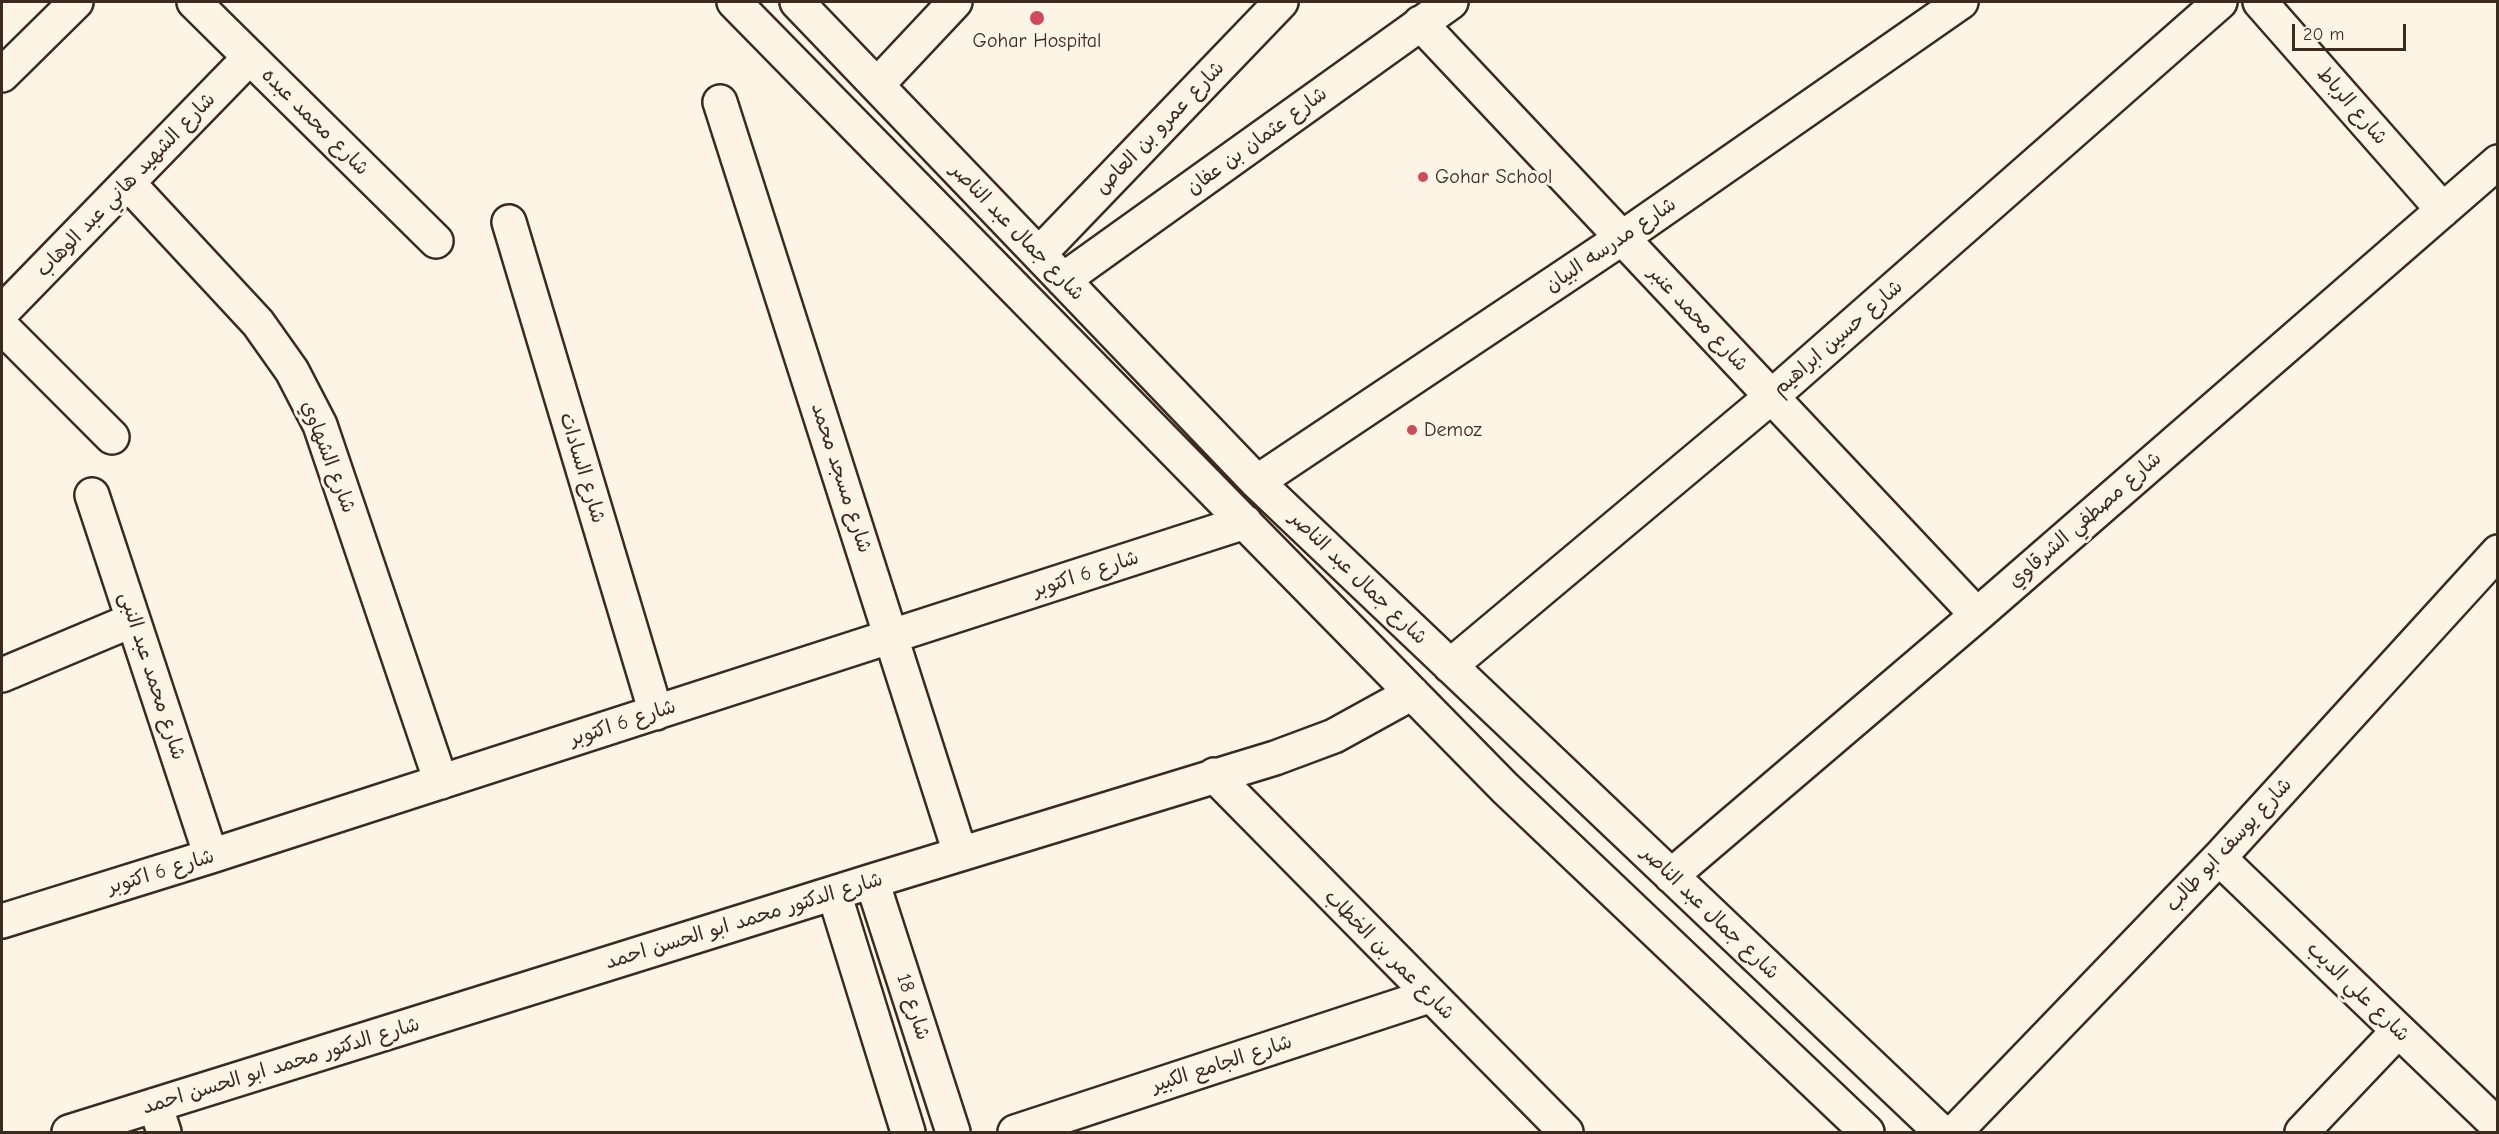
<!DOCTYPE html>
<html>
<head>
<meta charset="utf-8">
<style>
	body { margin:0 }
	#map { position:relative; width:2499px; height:1134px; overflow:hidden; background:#fcf5e5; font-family:"Comic Neue",sans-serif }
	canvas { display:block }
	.frame { position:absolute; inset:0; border:3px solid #3b2a1e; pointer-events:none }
	.scale { position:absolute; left:2292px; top:24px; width:114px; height:27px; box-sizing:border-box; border:3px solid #3b2a1e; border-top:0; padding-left:8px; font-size:18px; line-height:21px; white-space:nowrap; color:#3b2a1e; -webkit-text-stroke:4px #fcf5e5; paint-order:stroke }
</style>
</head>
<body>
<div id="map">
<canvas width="2499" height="1134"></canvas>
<div class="frame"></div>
<div class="scale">20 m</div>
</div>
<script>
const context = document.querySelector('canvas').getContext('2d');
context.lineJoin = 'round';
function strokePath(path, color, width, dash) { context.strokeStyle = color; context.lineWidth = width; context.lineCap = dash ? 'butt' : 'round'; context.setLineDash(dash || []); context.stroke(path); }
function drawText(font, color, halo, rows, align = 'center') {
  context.font = font + ' "Comic Neue","Playpen Sans Arabic",sans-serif'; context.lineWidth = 6; context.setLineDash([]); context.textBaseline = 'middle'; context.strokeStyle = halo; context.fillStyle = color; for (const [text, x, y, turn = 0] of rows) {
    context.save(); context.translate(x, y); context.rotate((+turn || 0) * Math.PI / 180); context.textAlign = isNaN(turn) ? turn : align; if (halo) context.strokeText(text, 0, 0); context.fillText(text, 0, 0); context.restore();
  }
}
const minor = new Path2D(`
	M194,2L436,241
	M734,2L1505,788L1867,1132
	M797,2L1257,482L1941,1132
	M2260,2L2443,210
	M1420,23L1977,615
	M2,75L76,2
	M877,85L955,2
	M720,102L960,853
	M128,183L258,323L292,371L320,425L441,782
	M509,222L656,713
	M1039,254L1281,2
	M1063,280L1451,2
	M2,312L250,57
	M2,327L112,437
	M1257,482L1622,238L1961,2
	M92,495L211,856
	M1450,666L1771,397L2220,2
	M2,675L133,620
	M1214,775L1566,1132
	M2219,858L2498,1126
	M1671,876L1977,615L2498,162
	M872,881L953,1132
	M834,893L908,1132
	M2,921L211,856L1245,522
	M155,1105L164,1132
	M69,1132L872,881L1275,758L1334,736L1412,693
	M1015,1132L1429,996
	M1955,1132L2219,858L2498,552
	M2302,1132L2398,1031`);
const markers = [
	[1037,18,8,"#d1495b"],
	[1423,177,6,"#d1495b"],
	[1412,430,6,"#d1495b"]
];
const poiNames = [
	["Gohar Hospital",1037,41,"center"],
	["Gohar School",1435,177],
	["Demoz",1424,430]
];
const streetNames = [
	["شارع الرباط",2352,106,49],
	["شارع محمد عبده",315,122,45],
	["شارع عمرو بن العاص",1160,128,-46],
	["شارع عثمان بن عفان",1257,141,-36],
	["شارع الشهيد هاني عبد الوهاب",126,185,-46],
	["شارع جمال عبد الناصر",1017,232,46],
	["شارع مدرسه البيان",1611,245,-34],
	["شارع محمد عنبر",1698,319,47],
	["شارع حسين ابراهيم",1838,338,-41],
	["شارع الشهاوي",328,457,69],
	["شارع السادات",582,468,73],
	["شارع مسجد محمد",841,478,72],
	["شارع مصطفي الشرقاوي",2085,520,-41],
	["شارع 6 اكتوبر",1086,574,-18],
	["شارع جمال عبد الناصر",1358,578,44],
	["شارع محمد عبد النبى",152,676,72],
	["شارع 6 اكتوبر",623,723,-18],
	["شارع يوسف ابو طالب",2229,845,-47],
	["شارع 6 اكتوبر",161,872,-17],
	["شارع جمال عبد الناصر",1710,913,44],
	["شارع الدكتور محمد ابو الحسن احمد",744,921,-17],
	["شارع عمر بن الخطاب",1389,955,45],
	["شارع علي الديب",2358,992,44],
	["شارع 18",913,1007,72],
	["شارع الجامع الكبير",1222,1064,-18],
	["شارع الدكتور محمد ابو الحسن احمد",281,1066,-17]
];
strokePath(minor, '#3b2a1e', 38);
strokePath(minor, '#fcf5e5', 33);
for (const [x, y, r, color] of markers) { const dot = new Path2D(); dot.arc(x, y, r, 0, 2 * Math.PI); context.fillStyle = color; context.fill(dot); strokePath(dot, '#fcf5e5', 2); }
drawText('20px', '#3b2a1e', '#fcf5e5', poiNames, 'left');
drawText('20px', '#3b2a1e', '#fcf5e5', streetNames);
</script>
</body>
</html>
